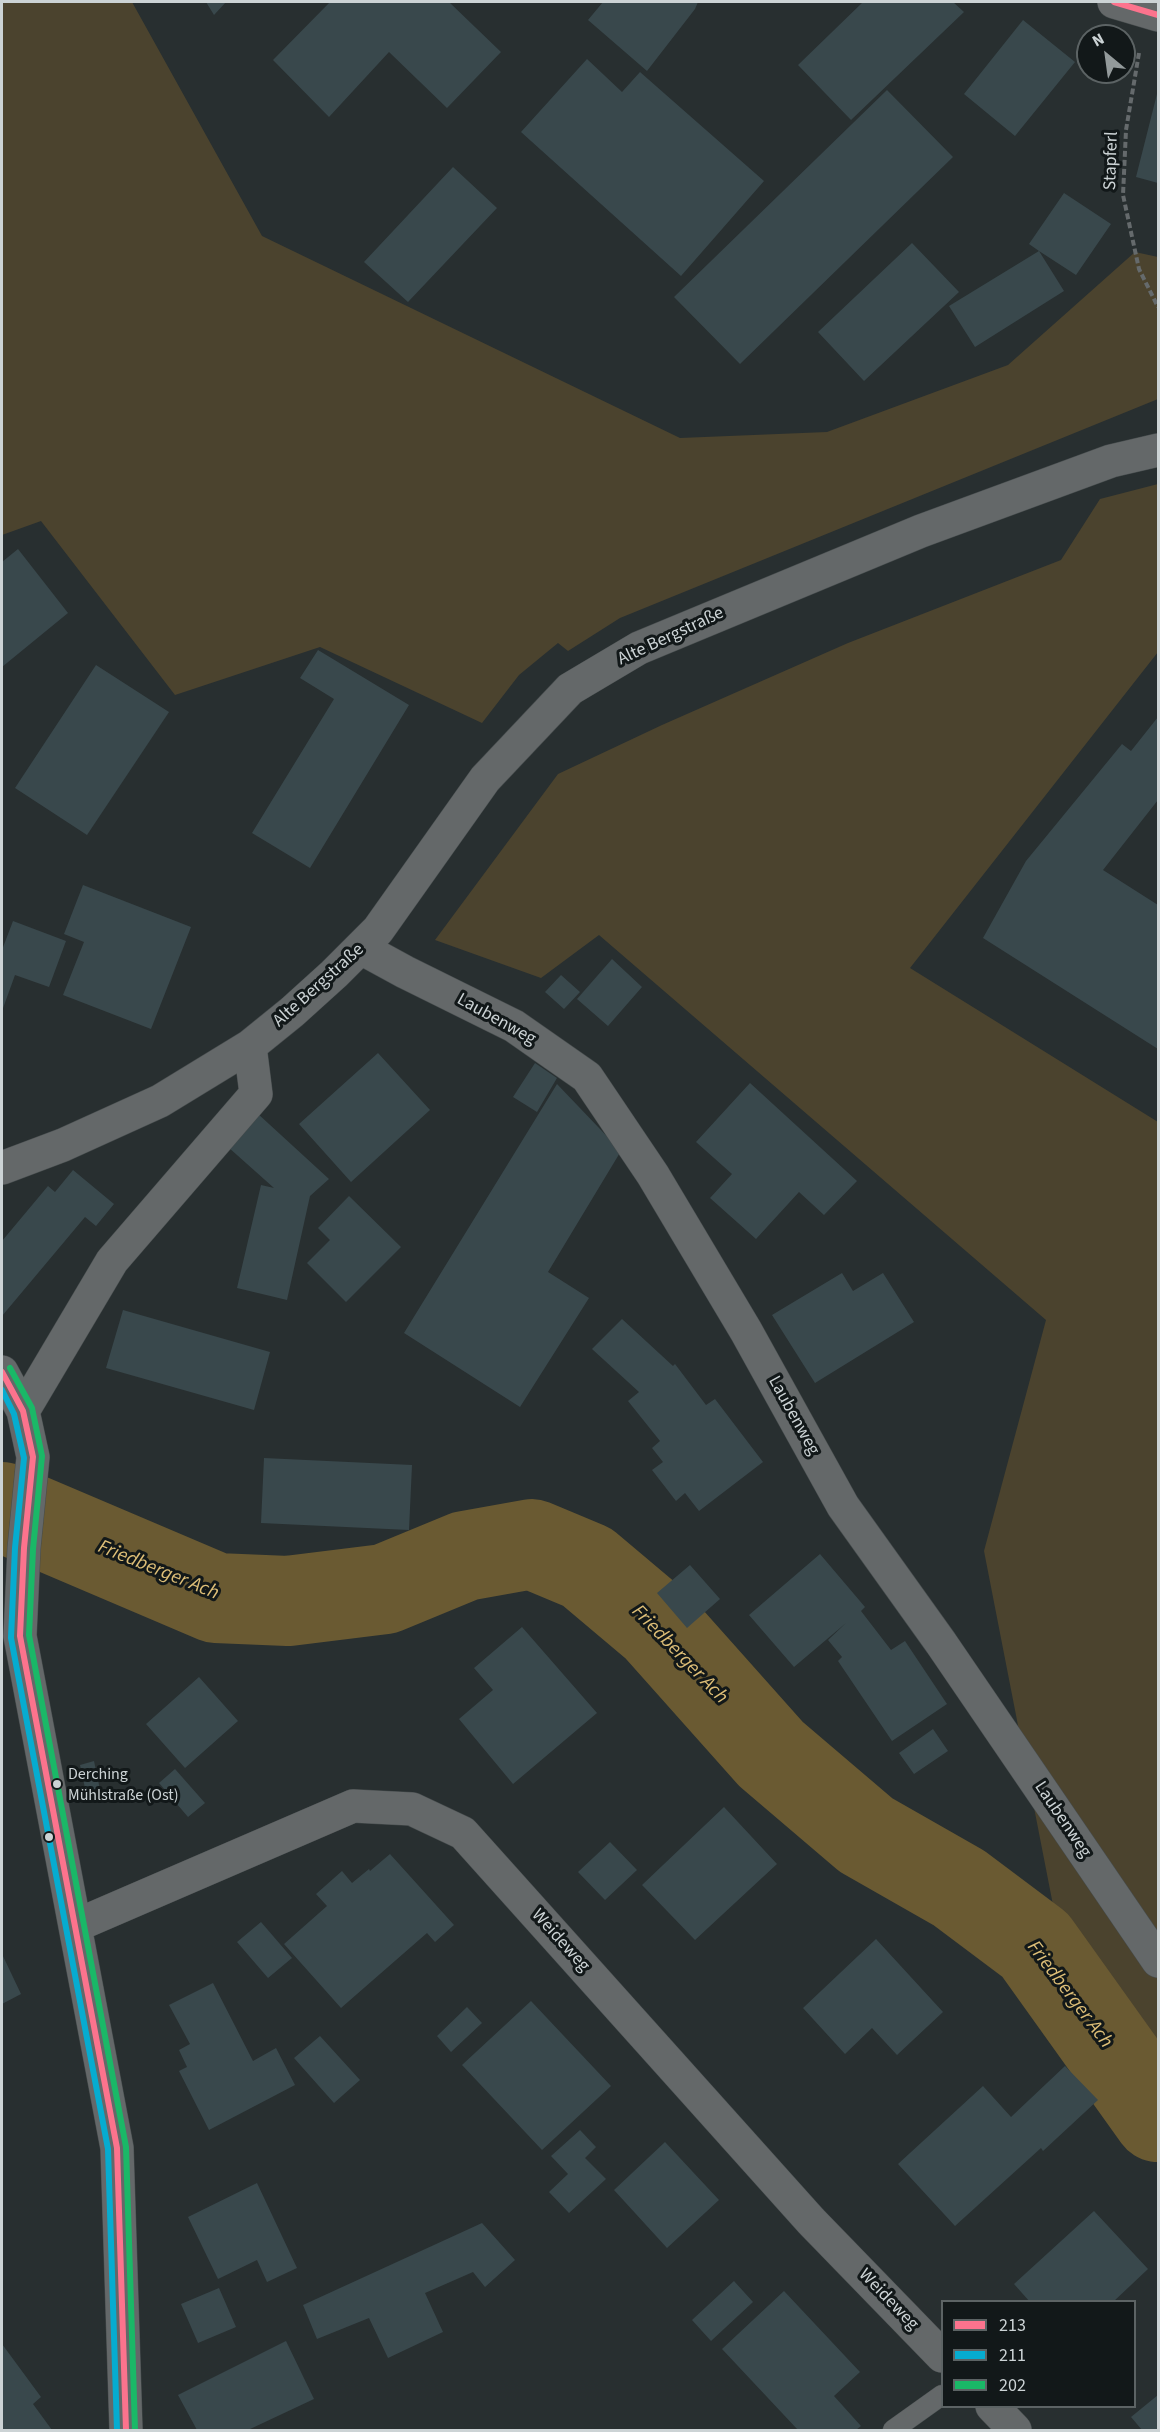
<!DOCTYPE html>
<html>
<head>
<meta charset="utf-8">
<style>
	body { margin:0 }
	#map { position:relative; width:1160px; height:2432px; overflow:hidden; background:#282f30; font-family:"Source Sans 3",sans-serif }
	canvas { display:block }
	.frame { position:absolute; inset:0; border:3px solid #ccd3d5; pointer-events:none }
	.legend { position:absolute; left:941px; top:2300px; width:195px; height:108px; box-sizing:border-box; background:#121819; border:2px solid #5c6364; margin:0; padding:8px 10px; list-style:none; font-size:18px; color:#ccd3d5 }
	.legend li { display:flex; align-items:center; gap:12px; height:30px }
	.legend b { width:30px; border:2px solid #5c6364 }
	.north { position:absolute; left:1076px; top:24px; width:60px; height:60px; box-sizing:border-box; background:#121819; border:2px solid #5c6364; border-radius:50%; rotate:331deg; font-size:16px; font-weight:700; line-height:24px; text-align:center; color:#ccd3d5 }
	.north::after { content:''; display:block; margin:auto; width:21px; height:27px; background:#939a9b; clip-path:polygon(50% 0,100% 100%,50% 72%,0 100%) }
</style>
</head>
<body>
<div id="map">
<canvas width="1160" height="2432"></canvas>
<div class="frame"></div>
<ul class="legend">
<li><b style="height:8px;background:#fc738d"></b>213</li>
<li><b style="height:8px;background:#06acd0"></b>211</li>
<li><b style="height:8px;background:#1ab867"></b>202</li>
</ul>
<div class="north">N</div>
</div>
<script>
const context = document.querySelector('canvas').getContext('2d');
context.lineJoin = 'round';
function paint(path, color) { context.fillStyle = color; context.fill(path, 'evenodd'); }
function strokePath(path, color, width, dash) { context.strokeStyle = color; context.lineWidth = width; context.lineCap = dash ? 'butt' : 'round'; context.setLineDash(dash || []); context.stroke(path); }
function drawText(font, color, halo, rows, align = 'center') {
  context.font = font + ' "Source Sans 3",sans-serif'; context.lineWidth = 6; context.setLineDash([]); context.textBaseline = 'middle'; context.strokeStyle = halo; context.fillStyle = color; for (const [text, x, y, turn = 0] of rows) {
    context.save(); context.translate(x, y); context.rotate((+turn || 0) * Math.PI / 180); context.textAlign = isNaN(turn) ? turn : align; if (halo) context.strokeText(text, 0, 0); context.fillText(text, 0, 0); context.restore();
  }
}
const green = new Path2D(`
	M2,2H132L262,236L680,438L827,432L1008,365L1135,252L1158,257V399L620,618L568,651L558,643L519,675L482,723L320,647L175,695L41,521L2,535Z
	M1158,484V652L910,968L1158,1122V2106L1069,1987L984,1551L1046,1320L599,935L541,978L435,940L558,774L662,725L848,643L1061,560L1100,499Z`);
const river = new Path2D(`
	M2,1507L216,1598L288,1601L385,1589L465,1556L532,1544L587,1567L657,1626L771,1754L866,1835L959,1888L1035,1945L1158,2117`);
const building = new Path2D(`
	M206,2H226L214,15Z
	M330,2H449L501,52L447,108L389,52L329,117L273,60Z
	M603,2H698L695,9L647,71L588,20Z
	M863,2H953L964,12L851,120L798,65Z
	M1023,20L1075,62L1015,136L964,94Z
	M587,59L622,92L640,72L764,181L681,276L521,132Z
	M887,90L953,157L740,364L674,297Z
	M1158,90V183L1136,177Z
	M453,167L497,208L408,302L364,262Z
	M1064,193L1111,224L1076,275L1039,251L1064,291L975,347L949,306L1039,251L1029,244Z
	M912,243L959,292L864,381L818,332Z
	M18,549L68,613L2,667V562Z
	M318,650L409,705L310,868L252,833L334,699L300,678Z
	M96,665L169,712L87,835L15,788Z
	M1158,717V800L1103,870L1158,905V1049L983,938L1026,861L1122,744L1131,751Z
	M83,885L191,927L151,1029L63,995L84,942L64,934Z
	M13,921L66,941L49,987L15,975L2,1011V950Z
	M612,959L642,987L608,1026L577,999Z
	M561,975L580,992L564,1009L545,992Z
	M378,1053L430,1110L351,1182L299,1124Z
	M535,1063L557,1078L537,1112L513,1097Z
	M750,1083L857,1181L824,1215L799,1192L756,1239L710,1198L732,1174L696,1142Z
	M557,1084L621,1151L548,1272L589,1298L520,1407L404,1333Z
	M257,1113L329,1179L310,1196L287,1300L237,1288L261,1185L274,1188L228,1147Z
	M73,1170L114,1204L96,1226L85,1217L2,1316V1241L48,1186L55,1192Z
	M349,1196L401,1247L346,1302L307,1263L330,1240L318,1228Z
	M842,1273L853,1291L883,1273L914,1322L815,1383L772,1315Z
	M123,1310L270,1352L254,1410L106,1368Z
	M622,1319L673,1366L675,1364L706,1405L715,1399L763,1462L699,1511L685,1493L676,1501L652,1470L663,1462L652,1448L660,1441L628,1401L639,1392L592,1349Z
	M264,1458L412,1465L409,1530L261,1523Z
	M820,1554L865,1607L861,1611L891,1650L905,1641L947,1704L892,1741L838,1661L842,1657L828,1640L846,1623L794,1667L749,1615Z
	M690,1565L720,1599L687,1628L657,1593Z
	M522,1627L597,1713L513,1784L459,1719L493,1690L474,1668Z
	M199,1677L238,1721L185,1768L146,1724Z
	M933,1729L948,1751L914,1774L899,1753Z
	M94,1761L102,1799L88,1802L80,1765Z
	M175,1769L205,1803L188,1817L159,1783Z
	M724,1807L777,1864L695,1940L642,1885Z
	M610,1842L637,1870L605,1900L578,1872Z
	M390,1854L454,1925L435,1942L427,1933L341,2008L284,1944L327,1906L316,1894L342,1871L352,1883L369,1869L370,1871Z
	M261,1922L292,1958L268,1978L237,1942Z
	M876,1939L943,2012L897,2055L872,2028L845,2054L803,2008Z
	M2,1954L21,1994L2,2004Z
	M213,1983L253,2061L276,2048L295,2085L209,2130L179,2071L187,2067L179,2050L190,2044L169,2005Z
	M531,2001L611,2086L542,2150L462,2065Z
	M467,2007L482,2023L451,2052L437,2036Z
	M320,2036L360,2080L334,2103L294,2058Z
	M1065,2066L1098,2100L1043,2151L1041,2148L955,2226L898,2164L983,2086L1011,2117Z
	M580,2130L596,2147L585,2158L606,2179L569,2213L549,2192L568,2174L551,2156Z
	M665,2142L719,2200L667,2248L614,2190Z
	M257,2183L297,2268L267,2282L257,2260L218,2279L188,2217Z
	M1094,2211L1148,2269L1113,2302H1030L1014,2284Z
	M482,2223L515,2260L485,2287L473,2272L425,2293L443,2332L388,2358L369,2318L317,2339L303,2305Z
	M734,2281L753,2302L711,2341L692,2320Z
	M219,2288L236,2327L198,2343L181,2304Z
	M784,2291L860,2372L834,2396L861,2426L856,2430H798L722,2349Z
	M286,2341L314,2399L248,2430H197L178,2395Z
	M2,2344L41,2397L33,2404L52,2430H2Z
	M1158,2395V2430H1142L1131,2417Z`);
const path = new Path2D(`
	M1139,53L1126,130L1123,195L1139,269L1158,307`);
const service = new Path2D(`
	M893,2430L942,2395`);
const minor = new Path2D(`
	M361,948L405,972L514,1026L587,1077L653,1175L746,1331L843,1506L941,1643L1158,1961
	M2,1168L63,1145L160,1101L250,1046L292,1012L334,974L378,930L485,779L570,689L639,648L921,531L1111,461L1158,450
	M2,1372L23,1411L33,1457L24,1548L20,1636L117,2148L126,2430
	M23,1411L112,1261L256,1094L250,1046
	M75,1926L353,1806L412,1809L463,1833L811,2221L942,2356
	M992,2406L1015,2430`);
const tertiary = new Path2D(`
	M1114,2L1158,15`);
const bus1 = new Path2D(`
	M1114,2L1158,15
	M2,1372L23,1411L33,1457L24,1548L20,1636L117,2148L126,2430`);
const bus2 = new Path2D(`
	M2,1390L14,1414L24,1458L15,1548L11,1638L108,2149L117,2430`);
const bus3 = new Path2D(`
	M10,1368L32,1408L42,1456L33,1549L29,1635L126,2147L135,2430`);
const markers = [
	[57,1784,5,"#ccd3d5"],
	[49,1837,5,"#ccd3d5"]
];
const busNames = [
	["Derching",68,1775],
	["Mühlstraße (Ost)",68,1796]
];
const streetNames = [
	["Stapferl",1112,161,-88],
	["Alte Bergstraße",671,637,-25],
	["Alte Bergstraße",319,986,-42],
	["Laubenweg",496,1020,29],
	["Laubenweg",793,1416,61],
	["Laubenweg",1062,1820,56],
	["Weideweg",560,1941,48],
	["Weideweg",888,2300,46]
];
const waterNames = [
	["Friedberger Ach",158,1571,22],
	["Friedberger Ach",679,1655,46],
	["Friedberger Ach",1069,1995,53]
];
paint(green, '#4b432e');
strokePath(river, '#6a5a32', 90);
paint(building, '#39484c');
strokePath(service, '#464c4d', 21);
strokePath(minor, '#464c4d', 34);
strokePath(tertiary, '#464c4d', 34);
strokePath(path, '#656a6c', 4, [6, 3]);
strokePath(service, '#646869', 20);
strokePath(minor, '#646869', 33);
strokePath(tertiary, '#646869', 33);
strokePath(bus1, '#fc738d', 6);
strokePath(bus2, '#06acd0', 6);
strokePath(bus3, '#1ab867', 6);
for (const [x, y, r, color] of markers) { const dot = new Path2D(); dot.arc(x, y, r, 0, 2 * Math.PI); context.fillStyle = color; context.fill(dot); strokePath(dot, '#121819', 2); }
drawText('16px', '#ccd3d5', '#121819', busNames, 'left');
drawText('18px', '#ccd3d5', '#121819', streetNames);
drawText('italic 20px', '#ddbe77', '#121819', waterNames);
</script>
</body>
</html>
